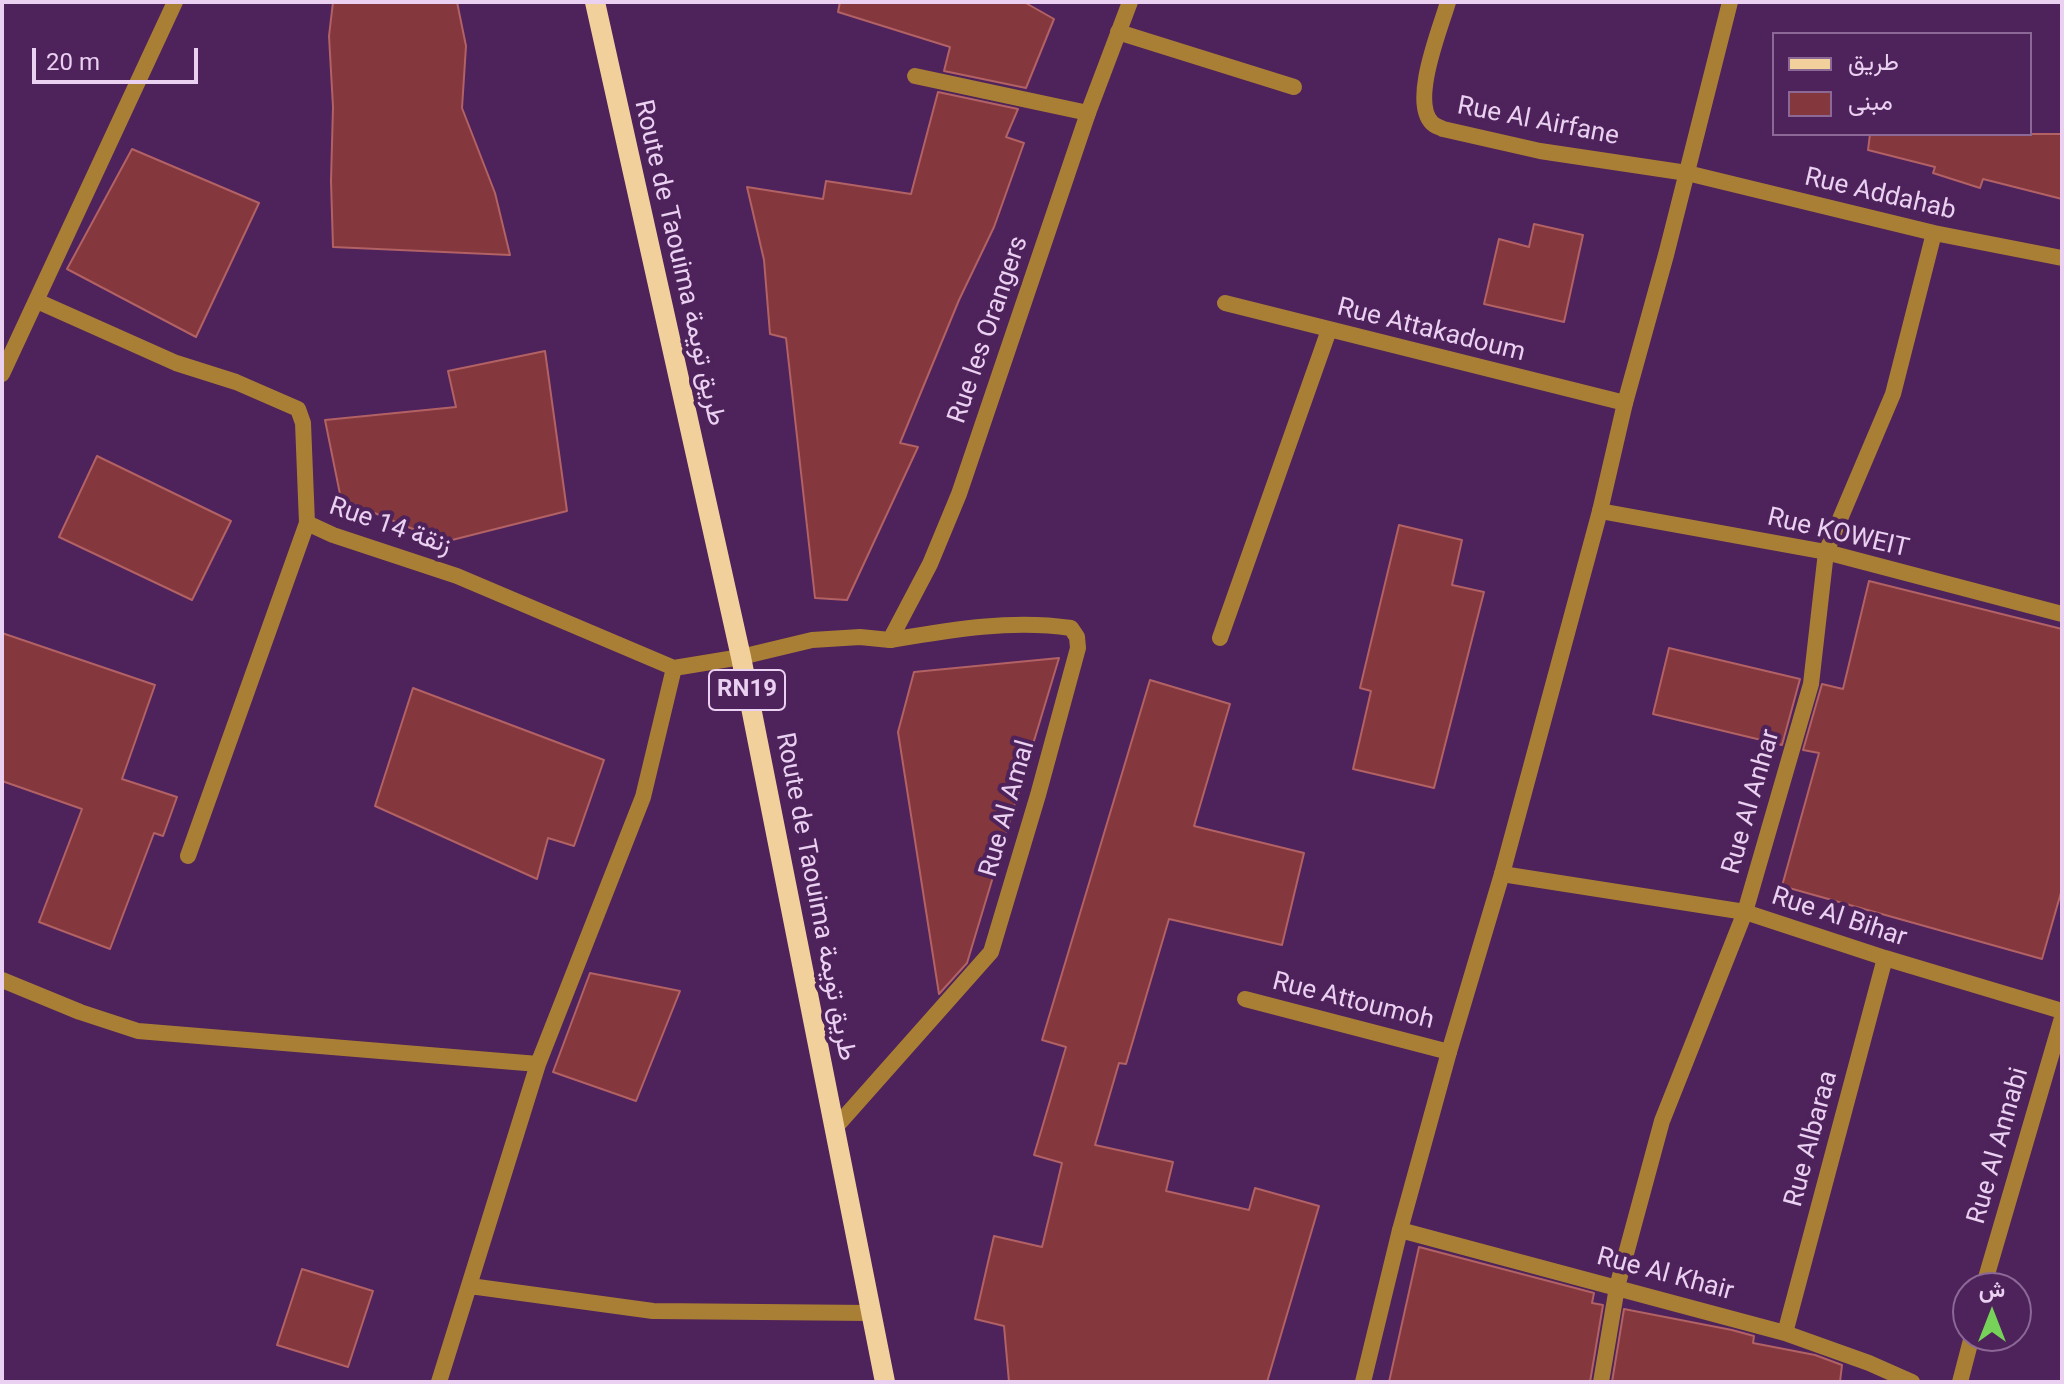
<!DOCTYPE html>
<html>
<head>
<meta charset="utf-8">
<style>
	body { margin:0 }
	#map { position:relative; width:2064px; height:1384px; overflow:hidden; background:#4e225a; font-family:Roboto,Vazirmatn,sans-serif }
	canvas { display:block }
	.frame { position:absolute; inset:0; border:4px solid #ead0f1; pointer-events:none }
	.legend { position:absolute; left:1772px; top:32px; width:260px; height:104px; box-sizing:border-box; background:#4e225a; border:2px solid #8c6896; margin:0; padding:10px 14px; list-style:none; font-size:24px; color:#ead0f1 }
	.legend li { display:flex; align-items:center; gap:16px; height:40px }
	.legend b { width:40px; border:2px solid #8c6896 }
	.north { position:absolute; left:1952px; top:1272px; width:80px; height:80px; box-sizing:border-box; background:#4e225a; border:2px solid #8c6896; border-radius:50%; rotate:0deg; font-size:22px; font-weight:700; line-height:32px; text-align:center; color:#ead0f1 }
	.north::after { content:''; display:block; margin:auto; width:28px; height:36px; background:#77d259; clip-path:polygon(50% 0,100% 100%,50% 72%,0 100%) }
	.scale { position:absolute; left:32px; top:48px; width:166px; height:36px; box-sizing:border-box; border:4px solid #ead0f1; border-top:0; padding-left:10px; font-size:24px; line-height:28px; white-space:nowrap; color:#ead0f1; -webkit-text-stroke:6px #4e225a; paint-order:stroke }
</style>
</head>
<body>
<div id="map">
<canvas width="2064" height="1384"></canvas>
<div class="frame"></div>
<ul class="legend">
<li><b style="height:10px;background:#f2d09b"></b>طريق</li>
<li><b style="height:22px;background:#84383d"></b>مبنى</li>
</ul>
<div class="north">ش</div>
<div class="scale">20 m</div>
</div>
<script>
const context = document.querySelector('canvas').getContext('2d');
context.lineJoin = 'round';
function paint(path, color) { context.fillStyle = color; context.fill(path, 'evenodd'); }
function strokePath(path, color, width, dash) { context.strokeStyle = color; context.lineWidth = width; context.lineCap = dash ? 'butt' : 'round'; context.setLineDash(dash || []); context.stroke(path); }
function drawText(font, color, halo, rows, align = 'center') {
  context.font = font + ' Roboto,Vazirmatn,sans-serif'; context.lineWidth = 8; context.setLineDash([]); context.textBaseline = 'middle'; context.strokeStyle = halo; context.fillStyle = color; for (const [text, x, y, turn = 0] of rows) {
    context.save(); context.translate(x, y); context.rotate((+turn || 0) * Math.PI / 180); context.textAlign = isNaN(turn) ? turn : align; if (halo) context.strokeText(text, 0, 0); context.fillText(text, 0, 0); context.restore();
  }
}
const building = new Path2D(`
	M333,2H457L466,46L462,108L495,193L510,255L333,247L331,181L333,107L329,36Z
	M840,2H1024L1054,19L1026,88L944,71L950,47L838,12Z
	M938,92L1018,109L1006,137L1024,143L994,227L959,300L900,443L918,447L847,600L815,598L786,338L770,334L764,260L747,187L823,199L826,181L911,194Z
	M1870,134H2062V199L1983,179L1980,188L1933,173L1935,167L1868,150Z
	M132,149L259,203L196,337L67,269Z
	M1534,224L1583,235L1564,322L1484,304L1499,239L1529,247Z
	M545,351L567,511L444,542L341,499L325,420L456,407L448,371Z
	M97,456L231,521L192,600L59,537Z
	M1399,525L1462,540L1452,585L1484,592L1434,788L1353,769L1371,691L1360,688Z
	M1869,581L2062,629V889L2042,959L1782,886L1819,753L1803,750L1822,684L1843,689Z
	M2,633L155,685L122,779L177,797L163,836L154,833L110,949L39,922L82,809L2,781Z
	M1669,648L1800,679L1782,745L1653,714Z
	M1059,658L967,963L939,994L898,732L914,672Z
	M1150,680L1230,704L1194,826L1304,853L1282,945L1169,919L1126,1064L1119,1063L1095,1145L1173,1162L1166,1191L1249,1210L1255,1188L1319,1206L1267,1382H1009L1004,1326L975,1319L994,1236L1042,1247L1062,1163L1034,1155L1066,1047L1042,1040Z
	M413,688L604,760L574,846L548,838L537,879L375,806Z
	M590,973L680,991L636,1101L553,1072Z
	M1419,1247L1594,1293L1592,1303L1603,1305L1590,1382H1389Z
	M302,1269L373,1291L348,1367L277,1345Z
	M1624,1309L1732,1330L1754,1336L1753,1343L1815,1355L1842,1365L1840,1382H1612Z`);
const service = new Path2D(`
	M1118,32L1294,87
	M915,76L1088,113
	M1245,999L1449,1052
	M834,1129L991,952L1038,795L1078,648L1077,637L1071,628C1011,619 949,630 890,640`);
const minor = new Path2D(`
	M1448,2C1441,27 1410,101 1432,123C1435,126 1439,127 1443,129L1540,151L1687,173L1934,233L2062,258
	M37,301L176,363L236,382L298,409L303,423L307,523L333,535L457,576L674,668L741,657L812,640L860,637L890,640L930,564L959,494L1088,113L1130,2
	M1225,303L1625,403
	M2,374L175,2
	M1600,511L1826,552L2062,614
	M1220,638L1329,330
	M188,856L307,523
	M1502,874L1745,912L1885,958L2062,1011
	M2,980L80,1012L138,1031L538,1064
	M1400,1230L1785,1333L1869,1363L1912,1382
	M470,1286L653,1311L871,1313
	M1983,1288L2062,1018
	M1785,1333L1885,958
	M439,1382L538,1064L643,797L674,668
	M1601,1382L1617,1287L1662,1121L1745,912L1811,684L1826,552L1893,394L1934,233
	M1960,1382L1972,1336`);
const tertiary = new Path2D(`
	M1363,1382L1400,1230L1449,1052L1502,874L1600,511L1625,403L1666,255L1730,2`);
const primary = new Path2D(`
	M595,2L741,657L885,1382`);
const shields = [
	[747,690,76]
];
const shieldNames = [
	["RN19",747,690]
];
const streetNames = [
	["Rue Al Airfane",1538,122,11],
	["Rue Addahab",1880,195,13],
	["Route de Taouima طريق تويمة",679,263,77],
	["Rue les Orangers",989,330,-71],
	["Rue Attakadoum",1431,331,14],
	["Rue 14 زنقة",390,527,19],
	["Rue KOWEIT",1838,534,13],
	["Rue Al Anhar",1752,802,-74],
	["Rue Al Amal",1008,809,-74],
	["Route de Taouima طريق تويمة",815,897,79],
	["Rue Al Bihar",1839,918,18],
	["Rue Attoumoh",1353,1002,14],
	["Rue Albaraa",1812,1139,-75],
	["Rue Al Annabi",1999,1146,-74],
	["Rue Al Khair",1665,1275,15]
];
paint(building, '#84383d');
strokePath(building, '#b26164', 2);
strokePath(service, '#a97f36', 16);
strokePath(minor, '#a97f36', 16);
strokePath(tertiary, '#a97f36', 16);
strokePath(primary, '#f2d09b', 20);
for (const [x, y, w] of shields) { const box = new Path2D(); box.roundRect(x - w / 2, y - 20, w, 40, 6); context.fillStyle = '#4e225a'; context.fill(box); strokePath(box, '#ead0f1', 2); }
drawText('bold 24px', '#ead0f1', null, shieldNames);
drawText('26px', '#ead0f1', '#4e225a', streetNames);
</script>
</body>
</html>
